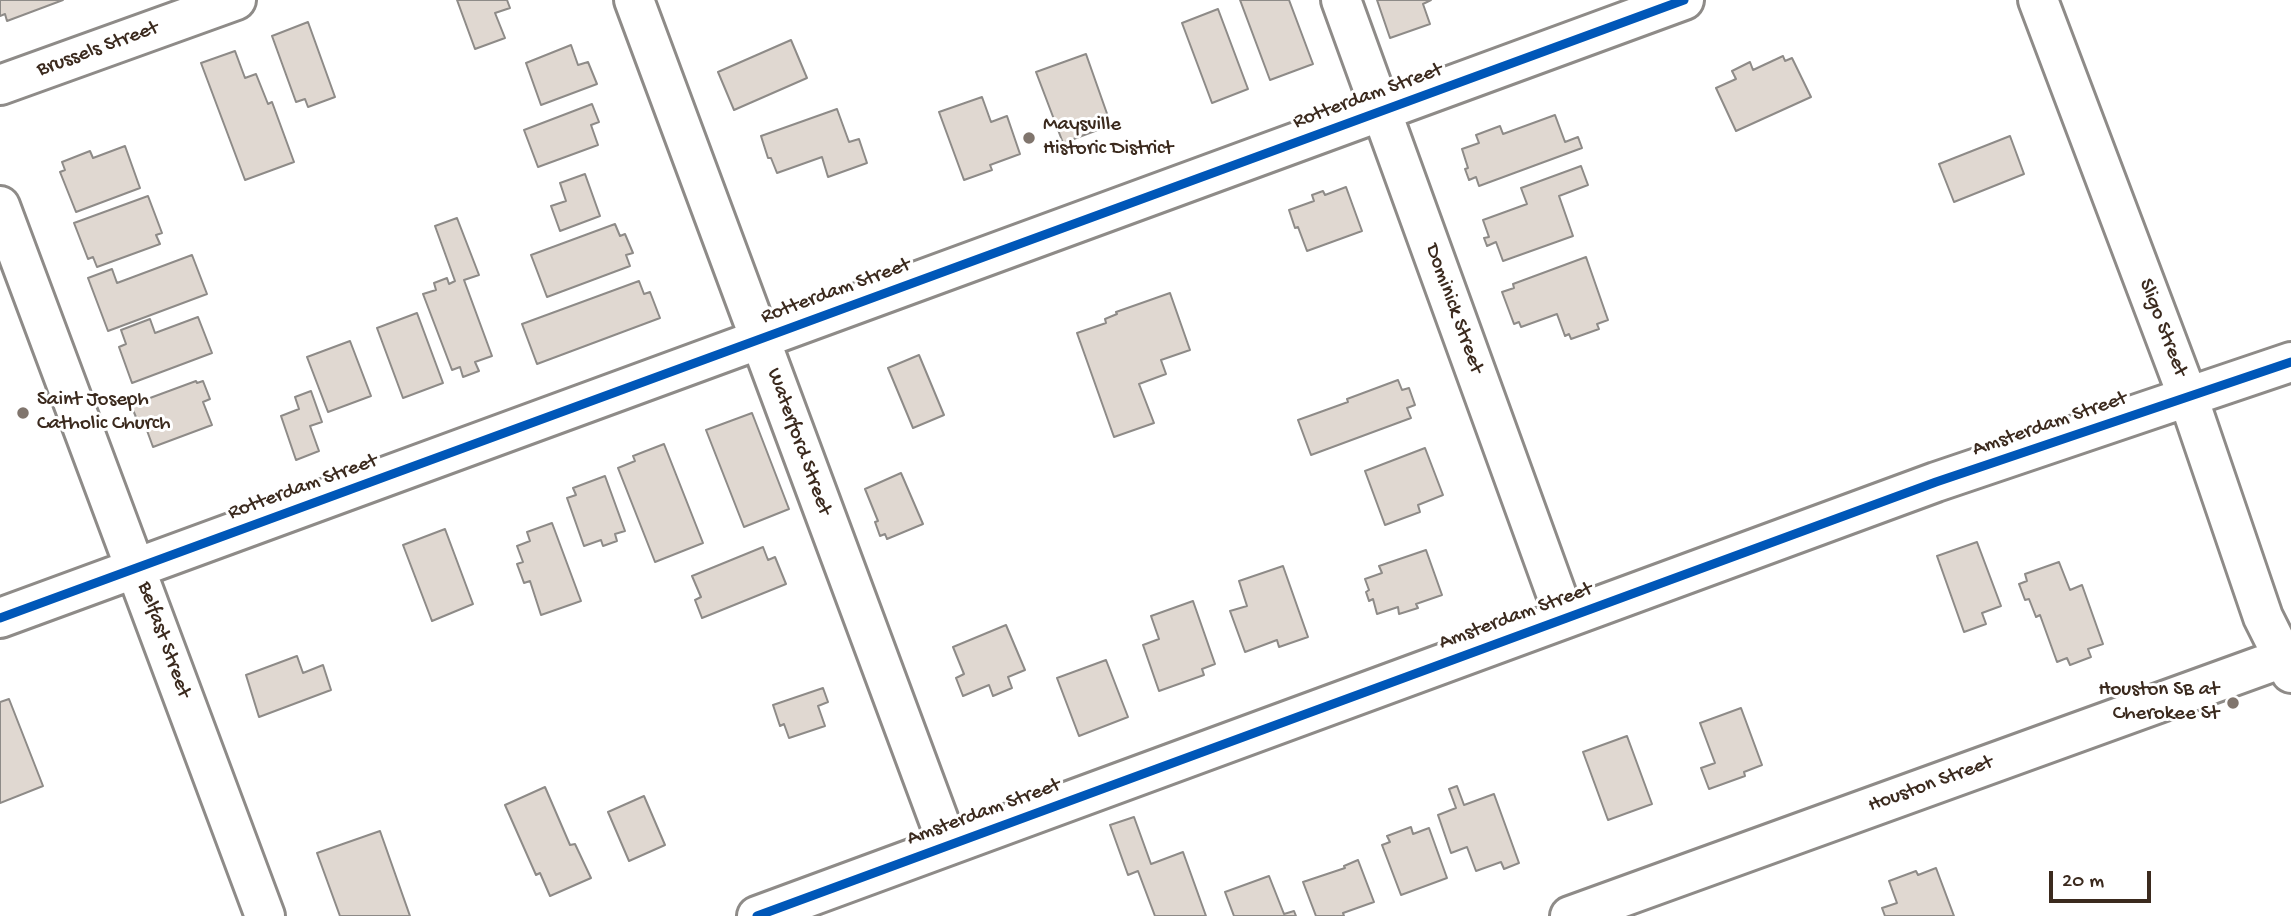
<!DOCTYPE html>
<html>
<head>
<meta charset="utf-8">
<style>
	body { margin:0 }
	#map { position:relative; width:2291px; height:916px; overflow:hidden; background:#fff; font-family:"Gochi Hand",sans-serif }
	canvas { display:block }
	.scale { position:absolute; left:2049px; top:871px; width:102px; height:32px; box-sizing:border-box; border:4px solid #3b2a1e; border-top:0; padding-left:9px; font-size:21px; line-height:24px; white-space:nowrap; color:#3b2a1e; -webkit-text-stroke:5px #fff; paint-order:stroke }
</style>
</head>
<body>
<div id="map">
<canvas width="2291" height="916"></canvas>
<div class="scale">20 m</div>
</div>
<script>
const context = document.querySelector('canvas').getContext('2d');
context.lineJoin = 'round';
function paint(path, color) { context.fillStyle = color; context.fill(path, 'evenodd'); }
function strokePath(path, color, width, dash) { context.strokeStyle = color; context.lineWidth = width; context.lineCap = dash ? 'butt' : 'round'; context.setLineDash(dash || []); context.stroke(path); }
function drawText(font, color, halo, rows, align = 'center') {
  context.font = font + ' "Gochi Hand",sans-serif'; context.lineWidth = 6; context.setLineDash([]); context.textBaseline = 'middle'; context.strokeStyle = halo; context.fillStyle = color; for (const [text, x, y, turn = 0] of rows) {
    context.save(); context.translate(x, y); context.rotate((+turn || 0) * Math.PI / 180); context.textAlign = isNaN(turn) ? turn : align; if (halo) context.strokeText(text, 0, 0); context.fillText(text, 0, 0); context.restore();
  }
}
const building = new Path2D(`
	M0,0H63L7,21L5,14L0,16Z
	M457,0H507L510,8L495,13L505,38L475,49Z
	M1240,0H1289L1313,64L1270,80Z
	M1377,0H1431L1423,4L1430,24L1390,38Z
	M1218,9L1248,89L1212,103L1182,23Z
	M308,22L335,97L308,107L305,99L296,102L272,36Z
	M791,40L807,78L734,110L718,72Z
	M571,45L578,65L588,62L597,84L541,105L526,63Z
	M235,51L245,78L256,74L268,104L272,102L294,162L245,180L201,63Z
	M1086,54L1111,125L1063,143L1036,72Z
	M1783,56L1785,61L1792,58L1811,97L1736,131L1716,88L1736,79L1732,71L1750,62L1753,70Z
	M982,97L991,122L1007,116L1020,154L990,165L992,170L964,180L939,112Z
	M592,104L599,122L591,125L598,145L538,167L524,130Z
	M837,109L849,142L859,139L867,163L828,177L822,157L777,173L771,158H768L761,136Z
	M1555,115L1565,142L1578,137L1582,148L1479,186L1476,177L1469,180L1465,169L1468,168L1462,149L1479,143L1476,135L1500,126L1503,134Z
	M2010,136L2024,174L1954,202L1939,164Z
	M125,146L140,188L76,212L60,172L65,170L62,162L90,151L93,158Z
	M1581,166L1588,185L1559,196L1573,236L1503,261L1496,242L1487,246L1484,238L1489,237L1483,220L1527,204L1521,188Z
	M585,174L600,216L560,231L551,206L566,201L560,183Z
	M1346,187L1362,231L1307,251L1298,227L1295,228L1289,210L1314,201L1312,195L1323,191L1325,195Z
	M148,196L162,233L156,235L160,244L97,267L93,257L88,259L74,223Z
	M457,218L479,275L464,280L492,356L475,362L479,371L463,377L460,367L452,370L423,294L436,290L434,283L447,278L449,284L455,281L435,226Z
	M615,224L620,236L625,234L633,253L626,255L630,266L547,297L531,255Z
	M192,255L207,294L108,331L88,278L112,269L117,283Z
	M1586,257L1608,320L1597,324L1599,329L1571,339L1569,334L1565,336L1557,314L1521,327L1519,322L1514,324L1502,292L1514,288L1513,284Z
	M639,281L644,294L650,292L660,318L537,364L522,324Z
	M1170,293L1190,350L1161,360L1166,374L1139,384L1154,423L1114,437L1077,333L1106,323L1105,319L1117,314L1116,312Z
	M417,313L443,383L403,398L377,328Z
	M198,317L212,353L132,383L119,347L126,344L121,330L150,319L155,333Z
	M350,341L371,396L328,412L307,357Z
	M919,355L944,415L913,428L888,368Z
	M1398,380L1402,390L1409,388L1415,405L1407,408L1411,418L1311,455L1298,420L1348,402L1347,399Z
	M196,381L197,383L203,381L210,399L203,402L212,425L153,447L145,425L140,427L131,405Z
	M311,391L322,422L310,426L319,451L296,460L281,416L299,409L295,397Z
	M752,413L789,509L744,527L706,430Z
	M664,444L703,543L655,562L618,468L635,461L633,456Z
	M1425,448L1443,495L1418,505L1420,512L1385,525L1365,471Z
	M901,473L923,524L887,539L885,534L880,536L875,522L878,521L865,489Z
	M605,476L625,531L615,534L617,541L603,546L601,540L584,546L567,498L576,495L573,488Z
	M552,523L581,601L541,615L530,581L524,583L517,564L523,562L517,546L530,541L527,532Z
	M445,529L473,604L432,621L403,545Z
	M1977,542L2001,606L1982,613L1986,624L1964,632L1937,556Z
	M763,547L768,560L775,557L786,584L702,618L695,600L701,597L692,576Z
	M1426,550L1442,595L1416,604L1418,608L1399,614L1398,607L1377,614L1373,599L1369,601L1366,592L1369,590L1365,579L1382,573L1379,566Z
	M2059,562L2070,590L2082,585L2103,644L2088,649L2091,657L2070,665L2067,658L2057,662L2040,615L2036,617L2029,599L2025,600L2019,584L2027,581L2025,574Z
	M1283,566L1308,637L1279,647L1277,640L1245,652L1230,611L1247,606L1239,581Z
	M1193,601L1215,664L1202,669L1204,675L1159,691L1143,645L1159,639L1151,616Z
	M1006,625L1025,670L1008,677L1012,688L993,696L989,685L963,696L956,678L964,674L953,647Z
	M297,656L303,673L323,665L331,690L259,717L246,675Z
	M1106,660L1128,717L1079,736L1057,678Z
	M823,688L828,702L818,706L825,726L789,738L784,724L780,726L773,705Z
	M9,699L43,786L0,803V702Z
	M1741,708L1762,765L1744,772L1745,776L1709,789L1701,768L1715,763L1700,723Z
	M1627,736L1652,804L1608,820L1583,752Z
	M1457,786L1464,805L1494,794L1519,863L1504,869L1501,862L1476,871L1467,847L1451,853L1438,815L1456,808L1449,789Z
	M545,787L570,845L575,844L591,878L550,896L540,873L536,875L505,805Z
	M644,796L665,845L629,861L608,812Z
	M1134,817L1151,864L1183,852L1206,916H1155L1138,871L1128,875L1110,825Z
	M1411,827L1413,834L1429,828L1447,878L1401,895L1382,845L1390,842L1387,836Z
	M380,831L410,916H340L317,853Z
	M1358,860L1374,902L1343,913L1344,916H1316L1303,882L1345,868L1344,866Z
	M1936,868L1954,916H1885L1882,908L1897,903L1889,881L1916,871L1918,875Z
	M1269,876L1284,914L1294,911L1296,916H1234L1225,892Z`);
const minor = new Path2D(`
	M634,0L948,845
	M1341,0L1565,618
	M2038,0L2188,397L2263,617L2291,673
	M0,85L236,0
	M0,206L265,916
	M0,618L1684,0
	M757,916L1936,482L2291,362
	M1570,916L2291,655`);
const cycleway = new Path2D(`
	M0,618L1684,0
	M757,916L1936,482L2291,362`);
const markers = [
	[1029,138,7,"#80756d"],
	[23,413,7,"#80756d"],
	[2233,703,7,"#80756d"]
];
const streetNames = [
	["Brussels Street",98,50,-20],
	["Rotterdam Street",1368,97,-20],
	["Rotterdam Street",836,292,-20],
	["Dominick Street",1453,309,70],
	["Sligo Street",2162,328,69],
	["Amsterdam Street",2050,425,-19],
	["Waterford Street",798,442,70],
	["Rotterdam Street",303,488,-20],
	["Amsterdam Street",1516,617,-20],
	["Belfast Street",163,640,70],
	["Houston Street",1931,785,-20],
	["Amsterdam Street",984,813,-20]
];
const poiNames = [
	["Maysville",1043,126],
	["Historic District",1043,150],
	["Saint Joseph",37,401],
	["Catholic Church",37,425],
	["Houston SB at",2219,691,"right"],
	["Cherokee St",2219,715,"right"]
];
paint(building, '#e0d8d1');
strokePath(building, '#8e8b88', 2);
strokePath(minor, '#8e8b88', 44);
strokePath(minor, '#fff', 38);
strokePath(cycleway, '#0057b8', 9);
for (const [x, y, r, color] of markers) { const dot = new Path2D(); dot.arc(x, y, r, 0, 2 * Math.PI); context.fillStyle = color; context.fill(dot); strokePath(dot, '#fff', 2.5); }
drawText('21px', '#3b2a1e', '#fff', streetNames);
drawText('21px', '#3b2a1e', '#fff', poiNames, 'left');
</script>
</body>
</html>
